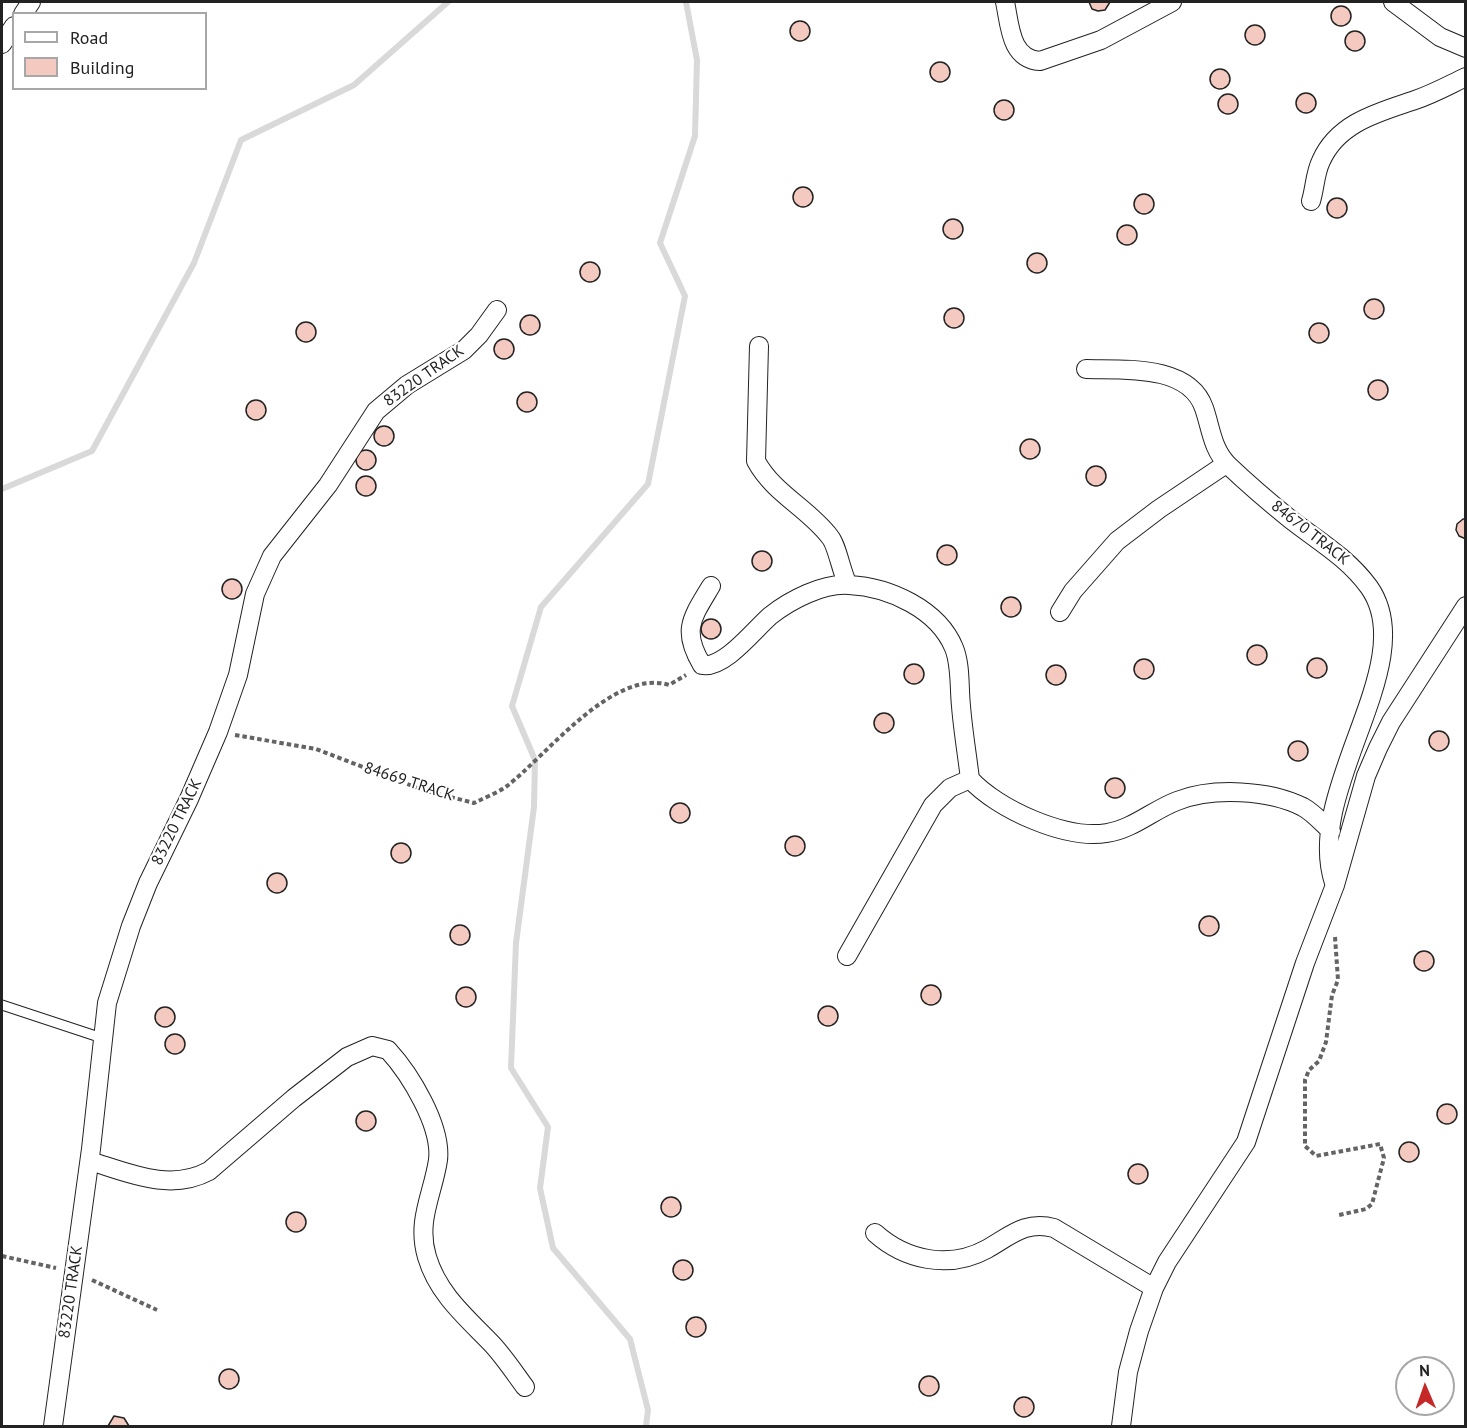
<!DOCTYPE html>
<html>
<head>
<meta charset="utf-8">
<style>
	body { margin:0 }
	#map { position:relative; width:1467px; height:1428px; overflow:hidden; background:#fff; font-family:"PT Sans",sans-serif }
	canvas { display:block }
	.frame { position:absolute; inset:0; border:3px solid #222; pointer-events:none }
	.legend { position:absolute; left:12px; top:12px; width:195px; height:78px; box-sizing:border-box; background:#fff; border:2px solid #a7a7a7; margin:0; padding:8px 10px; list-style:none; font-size:18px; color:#222 }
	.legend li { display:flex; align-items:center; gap:12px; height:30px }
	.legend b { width:30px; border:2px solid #a7a7a7 }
	.north { position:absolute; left:1395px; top:1356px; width:60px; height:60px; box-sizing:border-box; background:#fff; border:2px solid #a7a7a7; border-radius:50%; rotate:358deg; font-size:16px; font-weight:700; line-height:24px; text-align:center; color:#222 }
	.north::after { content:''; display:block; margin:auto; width:21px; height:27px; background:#c62828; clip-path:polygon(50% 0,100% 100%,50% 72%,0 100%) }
</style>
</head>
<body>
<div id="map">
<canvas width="1467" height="1428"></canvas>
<div class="frame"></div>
<ul class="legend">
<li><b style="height:8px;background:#fff"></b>Road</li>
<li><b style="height:16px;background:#f3c9c0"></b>Building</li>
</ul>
<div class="north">N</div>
</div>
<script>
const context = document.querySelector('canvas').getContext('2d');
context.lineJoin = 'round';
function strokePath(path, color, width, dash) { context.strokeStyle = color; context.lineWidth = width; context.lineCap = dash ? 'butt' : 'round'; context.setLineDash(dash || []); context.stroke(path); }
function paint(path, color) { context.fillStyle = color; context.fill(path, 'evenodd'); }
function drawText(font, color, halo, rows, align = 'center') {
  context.font = font + ' "PT Sans",sans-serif'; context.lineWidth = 4.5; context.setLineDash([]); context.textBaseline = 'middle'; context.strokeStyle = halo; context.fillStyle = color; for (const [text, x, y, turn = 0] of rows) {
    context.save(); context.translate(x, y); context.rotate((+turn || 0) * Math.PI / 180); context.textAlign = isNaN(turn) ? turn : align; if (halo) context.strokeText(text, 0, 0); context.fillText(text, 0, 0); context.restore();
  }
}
const stream = new Path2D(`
	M2,489L92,451L194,263L241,140L354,85L448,2
	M646,1426L648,1410L630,1339L553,1248L540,1188L548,1127L511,1068L516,943L534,807L535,760L512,706L541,607L648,484L685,296L660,243L695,136L697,60L686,2`);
const building = new Path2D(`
	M1089,2H1110L1105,10L1098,11L1092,9Z
	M1331 16a10 10 0 1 1 20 0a10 10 0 1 1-20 0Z
	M790 31a10 10 0 1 1 20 0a10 10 0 1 1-20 0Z
	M1245 35a10 10 0 1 1 20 0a10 10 0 1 1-20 0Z
	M1345 41a10 10 0 1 1 20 0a10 10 0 1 1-20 0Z
	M930 72a10 10 0 1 1 20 0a10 10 0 1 1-20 0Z
	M1210 79a10 10 0 1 1 20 0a10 10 0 1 1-20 0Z
	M1296 103a10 10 0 1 1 20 0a10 10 0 1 1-20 0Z
	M1218 104a10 10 0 1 1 20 0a10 10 0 1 1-20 0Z
	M994 110a10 10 0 1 1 20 0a10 10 0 1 1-20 0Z
	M793 197a10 10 0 1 1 20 0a10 10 0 1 1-20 0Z
	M1134 204a10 10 0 1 1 20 0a10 10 0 1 1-20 0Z
	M1327 208a10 10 0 1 1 20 0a10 10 0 1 1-20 0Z
	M943 229a10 10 0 1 1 20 0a10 10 0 1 1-20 0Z
	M1117 235a10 10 0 1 1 20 0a10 10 0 1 1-20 0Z
	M1027 263a10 10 0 1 1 20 0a10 10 0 1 1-20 0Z
	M580 272a10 10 0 1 1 20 0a10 10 0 1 1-20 0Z
	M1364 309a10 10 0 1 1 20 0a10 10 0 1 1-20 0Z
	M944 318a10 10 0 1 1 20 0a10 10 0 1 1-20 0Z
	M520 325a10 10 0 1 1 20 0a10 10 0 1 1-20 0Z
	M296 332a10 10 0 1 1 20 0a10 10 0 1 1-20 0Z
	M1309 333a10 10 0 1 1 20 0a10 10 0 1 1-20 0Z
	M494 349a10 10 0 1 1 20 0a10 10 0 1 1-20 0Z
	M1368 390a10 10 0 1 1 20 0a10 10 0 1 1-20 0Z
	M517 402a10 10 0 1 1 20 0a10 10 0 1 1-20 0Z
	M246 410a10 10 0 1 1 20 0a10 10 0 1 1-20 0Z
	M374 436a10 10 0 1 1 20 0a10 10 0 1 1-20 0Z
	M1020 449a10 10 0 1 1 20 0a10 10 0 1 1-20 0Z
	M356 460a10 10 0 1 1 20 0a10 10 0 1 1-20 0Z
	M1086 476a10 10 0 1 1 20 0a10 10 0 1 1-20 0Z
	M356 486a10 10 0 1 1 20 0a10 10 0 1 1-20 0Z
	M1463,519H1466V539L1459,536L1456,530L1457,524Z
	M937 555a10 10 0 1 1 20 0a10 10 0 1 1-20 0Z
	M752 561a10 10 0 1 1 20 0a10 10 0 1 1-20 0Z
	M222 589a10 10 0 1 1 20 0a10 10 0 1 1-20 0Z
	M1001 607a10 10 0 1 1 20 0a10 10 0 1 1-20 0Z
	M701 629a10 10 0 1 1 20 0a10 10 0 1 1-20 0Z
	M1247 655a10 10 0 1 1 20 0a10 10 0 1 1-20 0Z
	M1307 668a10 10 0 1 1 20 0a10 10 0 1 1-20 0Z
	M1134 669a10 10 0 1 1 20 0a10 10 0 1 1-20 0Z
	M904 674a10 10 0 1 1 20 0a10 10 0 1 1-20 0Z
	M1046 675a10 10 0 1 1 20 0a10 10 0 1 1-20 0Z
	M874 723a10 10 0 1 1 20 0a10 10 0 1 1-20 0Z
	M1429 741a10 10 0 1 1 20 0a10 10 0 1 1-20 0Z
	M1288 751a10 10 0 1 1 20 0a10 10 0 1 1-20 0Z
	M1105 788a10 10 0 1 1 20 0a10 10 0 1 1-20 0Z
	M670 813a10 10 0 1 1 20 0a10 10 0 1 1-20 0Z
	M785 846a10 10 0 1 1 20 0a10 10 0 1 1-20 0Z
	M391 853a10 10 0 1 1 20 0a10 10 0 1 1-20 0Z
	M267 883a10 10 0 1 1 20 0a10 10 0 1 1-20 0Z
	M1199 926a10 10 0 1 1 20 0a10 10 0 1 1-20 0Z
	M450 935a10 10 0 1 1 20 0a10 10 0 1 1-20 0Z
	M1414 961a10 10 0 1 1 20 0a10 10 0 1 1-20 0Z
	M921 995a10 10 0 1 1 20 0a10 10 0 1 1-20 0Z
	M456 997a10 10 0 1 1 20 0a10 10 0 1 1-20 0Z
	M818 1016a10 10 0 1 1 20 0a10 10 0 1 1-20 0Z
	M155 1017a10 10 0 1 1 20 0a10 10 0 1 1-20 0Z
	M165 1044a10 10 0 1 1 20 0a10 10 0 1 1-20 0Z
	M1437 1114a10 10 0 1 1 20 0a10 10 0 1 1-20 0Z
	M356 1121a10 10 0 1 1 20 0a10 10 0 1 1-20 0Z
	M1399 1152a10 10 0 1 1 20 0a10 10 0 1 1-20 0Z
	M1128 1174a10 10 0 1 1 20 0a10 10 0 1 1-20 0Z
	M661 1207a10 10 0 1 1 20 0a10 10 0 1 1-20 0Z
	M286 1222a10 10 0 1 1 20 0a10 10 0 1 1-20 0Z
	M673 1270a10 10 0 1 1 20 0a10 10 0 1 1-20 0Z
	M686 1327a10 10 0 1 1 20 0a10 10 0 1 1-20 0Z
	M219 1379a10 10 0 1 1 20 0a10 10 0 1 1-20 0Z
	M919 1386a10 10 0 1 1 20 0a10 10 0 1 1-20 0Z
	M1014 1407a10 10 0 1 1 20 0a10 10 0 1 1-20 0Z
	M114,1416L124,1418L129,1426H108Z`);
const path = new Path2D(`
	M235,735L316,749L423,790L474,803C484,798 497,793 507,786C547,755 613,668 669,685L686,675
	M1335,937L1338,980L1332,995L1326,1042L1319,1061L1309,1070L1305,1080V1146L1316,1156L1380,1144L1384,1158L1372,1204L1366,1209L1339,1215
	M2,1256L56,1268
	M92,1280L157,1310`);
const service = new Path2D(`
	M2,1005L102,1038`);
const minor = new Path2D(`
	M1005,2C1010,25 1010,59 1040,61L1101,40L1172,2
	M1393,2L1440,37L1466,48
	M23,14L31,2
	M2,44L14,26
	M1311,201C1315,188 1315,173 1321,161C1338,122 1380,112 1415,100C1433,94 1449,85 1466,77
	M759,346L756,461C774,494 808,508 830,537C837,545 841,571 848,585
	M1086,369C1123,370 1189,364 1204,408C1211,428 1212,449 1228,465C1248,484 1269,502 1290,519C1318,541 1347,557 1369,587C1423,663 1303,789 1334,883
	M711,586C692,618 681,630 702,665C724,669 754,630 770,616C790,600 823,583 849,585C889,587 938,609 954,648C961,665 959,688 961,706C963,731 967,754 970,779C997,809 1066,840 1107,833C1133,829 1153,810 1177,801C1213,787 1269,790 1303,807C1314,813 1322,823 1331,831
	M1060,612L1073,591L1117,541L1159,509L1226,464
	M847,956L933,805L950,788L970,779
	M90,1161C129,1173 170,1192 209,1171L294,1098L347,1057L372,1046L388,1050C410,1074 442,1126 438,1160C433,1194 416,1221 427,1257C438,1294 466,1317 492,1344C504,1357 514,1372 525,1387
	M875,1233C905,1260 949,1270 987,1249C1010,1236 1026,1220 1054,1228L1154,1288
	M53,1426L91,1149L107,1003L131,926L148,883L189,799L218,732L238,675L255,594L272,556L328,485L376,411L407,385L464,350L479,335L497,310
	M1121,1426L1128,1372L1139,1331L1154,1288L1167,1262L1246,1142L1305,963L1335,885L1366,776L1378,748L1391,722L1466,606`);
const streetNames = [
	["83220 TRACK",424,376,-35],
	["84670 TRACK",1310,533,38],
	["84669 TRACK",409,782,18],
	["83220 TRACK",177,822,-64],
	["83220 TRACK",71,1292,-82]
];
strokePath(stream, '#d9d9d9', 6);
paint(building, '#f3c9c0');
strokePath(building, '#222', 1.5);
strokePath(service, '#222', 11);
strokePath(minor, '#222', 20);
strokePath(path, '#646464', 4, [4.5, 3]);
strokePath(service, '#fff', 9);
strokePath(minor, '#fff', 18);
drawText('16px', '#222', '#fff', streetNames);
</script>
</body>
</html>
